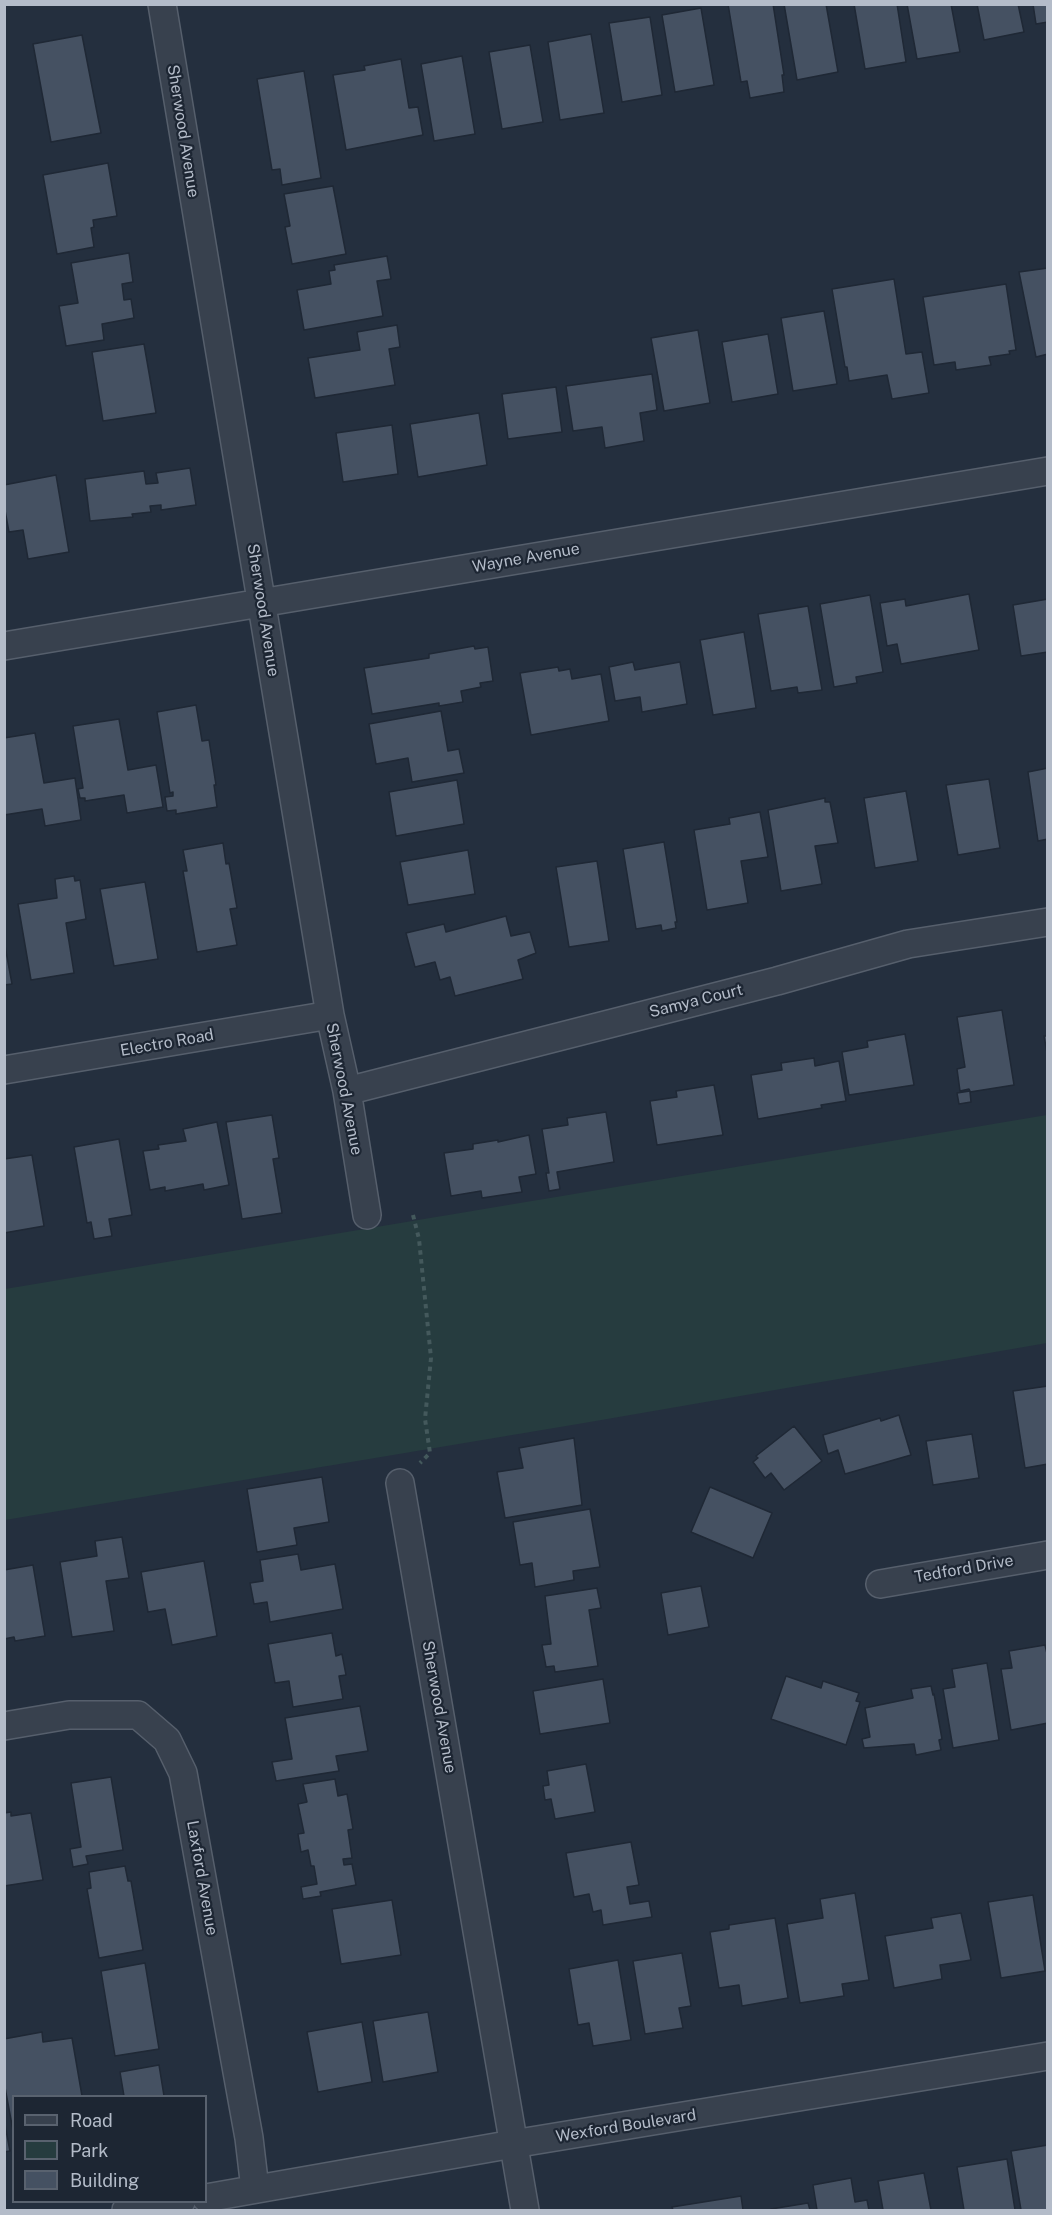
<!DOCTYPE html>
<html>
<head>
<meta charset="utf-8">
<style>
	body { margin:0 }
	#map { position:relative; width:1052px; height:2215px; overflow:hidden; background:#242f3e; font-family:"Public Sans",sans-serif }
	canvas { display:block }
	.frame { position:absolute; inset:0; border:6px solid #b4bcc9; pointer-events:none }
	.legend { position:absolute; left:12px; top:2095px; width:195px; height:108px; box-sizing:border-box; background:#1d2633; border:2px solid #59626f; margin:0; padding:8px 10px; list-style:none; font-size:18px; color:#b4bcc9 }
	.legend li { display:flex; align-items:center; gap:12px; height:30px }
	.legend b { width:30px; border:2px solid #59626f }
</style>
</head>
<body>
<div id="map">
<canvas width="1052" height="2215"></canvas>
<div class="frame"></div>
<ul class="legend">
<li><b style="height:8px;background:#38414e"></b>Road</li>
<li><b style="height:16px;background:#263c3f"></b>Park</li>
<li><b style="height:16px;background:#455162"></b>Building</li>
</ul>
</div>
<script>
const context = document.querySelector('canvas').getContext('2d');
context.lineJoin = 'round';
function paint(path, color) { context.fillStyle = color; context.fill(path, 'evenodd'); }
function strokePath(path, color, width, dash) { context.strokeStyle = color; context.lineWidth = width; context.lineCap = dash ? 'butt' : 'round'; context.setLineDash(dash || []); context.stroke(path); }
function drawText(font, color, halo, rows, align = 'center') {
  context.font = font + ' "Public Sans",sans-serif'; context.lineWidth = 4.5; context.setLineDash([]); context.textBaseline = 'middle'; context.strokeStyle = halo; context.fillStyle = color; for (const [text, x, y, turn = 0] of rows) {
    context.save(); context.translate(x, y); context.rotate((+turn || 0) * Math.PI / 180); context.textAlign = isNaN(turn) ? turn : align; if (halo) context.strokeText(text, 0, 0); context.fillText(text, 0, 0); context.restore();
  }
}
const green = new Path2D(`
	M1047,1115V1343L584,1423L5,1520V1289Z`);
const building = new Path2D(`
	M728,4H773L784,75H782L784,92L750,98L747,81L741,82Z
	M784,4H826L838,72L797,80Z
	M854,4H897L906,62L865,69Z
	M907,4H951L960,52L917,59Z
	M977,4H1018L1024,32L984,40Z
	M1033,4H1048V22L1036,24Z
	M701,8L714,85L675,92L662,15Z
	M650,17L662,95L622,102L609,23Z
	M591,34L604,113L560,120L548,42Z
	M82,35L101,133L51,142L33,44Z
	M530,45L543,122L502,129L489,52Z
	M462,56L475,134L434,141L421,64Z
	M401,59L409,108L418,107L423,135L346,150L333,75L365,70L364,66Z
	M304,71L321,178L282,185L280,169L272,170L257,79Z
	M108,163L117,216L93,220L94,227L91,228L94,247L57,254L43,175Z
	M333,186L346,254L292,264L285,227L290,226L284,194Z
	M129,253L133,282L122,284L124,300L131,299L134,318L102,324L104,340L66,346L59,306L78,303L71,263Z
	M387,256L391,279L377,281L383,316L304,330L297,290L331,284L329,271L335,270L334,265Z
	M1048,268V354L1036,357L1019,272Z
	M894,279L906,354L922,352L929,393L892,399L887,375L849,381L847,367H845L832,289Z
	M1006,284L1016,350L1009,351L1010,354L989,357L991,365L956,370L955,362L934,365L923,297Z
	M824,311L837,384L793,391L781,318Z
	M397,325L400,347L389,349L395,385L315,398L308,358L360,350L357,332Z
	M698,330L710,403L664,411L651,338Z
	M768,334L778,394L732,402L722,342Z
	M144,344L156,413L103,421L92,352Z
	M652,374L657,410L640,413L644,441L605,448L602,427L573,431L566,386Z
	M556,387L562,432L508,439L502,394Z
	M479,413L487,465L418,477L410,424Z
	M392,425L398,474L343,482L336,433Z
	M190,468L196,505L161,510V505L150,506L151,512L132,514L133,517L90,521L85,479L144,471L146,484L158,483L156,473Z
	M56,475L69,552L28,559L23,530L9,532L4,505V485Z
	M969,594L979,650L901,664L897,644L887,646L880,603L905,599L906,606Z
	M870,595L883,672L856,677L857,683L834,687L820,604Z
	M1048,599V652L1021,656L1013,605Z
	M808,606L822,690L798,693L797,687L771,691L758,614Z
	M744,632L756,708L713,715L700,640Z
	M474,646L475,649L488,647L493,681L480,683L481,687L461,691L463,702L439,706V703L372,714L364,668L429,658V654Z
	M633,662L635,670L680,662L687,704L642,712L640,697L615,701L609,667Z
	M558,667L559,671L570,669L572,679L601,674L609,721L531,735L520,673Z
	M196,705L202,741L209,740L216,785H214L217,807L176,814V810L167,811L165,797L173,796V792L170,793L157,712Z
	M441,711L448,751L459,749L464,773L412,782L408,758L376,764L369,724Z
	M119,719L128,770L156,765L163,807L127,813L124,795L85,801V798H80L78,789L83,788L73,726Z
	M35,733L44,783L75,778L81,820L45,826L42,809L4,815V738Z
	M1048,768V839L1038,841L1028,772Z
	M989,779L1000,848L958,855L946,785Z
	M457,780L464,824L396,836L389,792Z
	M906,791L918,861L875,868L864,798Z
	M825,798V802H830L838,843L815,846L822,884L781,891L768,810Z
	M760,812L768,857L741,861L748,903L707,910L694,830L730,824L729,818Z
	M664,842L677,922H675L676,928L662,931L661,925L636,929L623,849Z
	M223,843L226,864L229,863L237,908L230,909L237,945L197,952L183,871H187L183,850Z
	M468,850L475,894L408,905L400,862Z
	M597,861L609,941L569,947L556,867Z
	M74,876L75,881L80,880L86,919L66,923L74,973L31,980L18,904L57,898L55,879Z
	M145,882L158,959L114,966L100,889Z
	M506,916L511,936L530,932L536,953L518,960L523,979L455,996L450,977L440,980L435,962L415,967L406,933L444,924L446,932Z
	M5,946L12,984L4,985V947Z
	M1002,1010L1014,1085L970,1092L971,1102L959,1104L957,1093L970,1091L969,1089L960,1091L957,1069L965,1067L957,1017Z
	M905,1034L914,1085L849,1095L842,1052L868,1047L867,1041Z
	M1044,1036H1048V1058Z
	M814,1058L815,1066L839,1061L846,1101L821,1105L822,1108L758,1119L751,1075L782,1070L781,1063Z
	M714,1085L723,1135L657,1145L650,1101L677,1097L676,1091Z
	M606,1112L614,1162L557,1172L560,1189L549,1191L546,1173H549L542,1129L568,1125L567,1118Z
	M272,1115L279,1158L273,1159L282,1213L242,1219L226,1122Z
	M217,1122L229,1185L204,1190L203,1184L165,1191V1187L150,1190L143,1151L159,1149L158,1145L186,1141L183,1129Z
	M529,1135L536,1174L519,1177L522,1192L482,1198L481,1191L451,1196L444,1153L473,1149V1144L498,1140V1142Z
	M119,1139L132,1215L109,1219L112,1236L94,1239L91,1222L87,1223L74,1147Z
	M32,1155L44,1226L4,1233V1159Z
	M1048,1386V1464L1025,1468L1013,1391Z
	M899,1415L911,1455L845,1474L838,1450L828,1454L823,1435L880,1418L881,1421Z
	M794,1426L822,1461L784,1490L771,1473L765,1478L753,1462L758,1458L756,1456Z
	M972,1434L979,1478L933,1485L926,1441Z
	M574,1438L582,1505L505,1518L497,1472L523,1468L519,1448Z
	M322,1477L329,1522L294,1528L297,1545L257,1552L247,1489Z
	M710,1487L772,1513L753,1558L691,1532Z
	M590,1509L600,1567L573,1571L574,1580L535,1587L532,1563L520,1565L513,1522Z
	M122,1537L129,1578L106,1581L114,1631L72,1637L60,1562L97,1556L95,1541Z
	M298,1554L301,1570L335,1564L343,1609L270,1622L267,1602L254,1604L250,1583L263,1581L260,1560Z
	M204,1561L217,1636L172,1645L165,1609L148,1612L141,1572Z
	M33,1565L45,1636L15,1641L14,1637L4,1639V1570Z
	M701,1586L709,1627L668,1635L661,1593Z
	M597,1588L601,1608L589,1610L598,1666L555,1672L554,1666L546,1667L542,1645L551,1644L545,1596Z
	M332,1633L336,1656L342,1654L346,1675L339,1676L343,1699L293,1707L289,1681L275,1683L268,1644Z
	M1045,1645L1048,1658V1723L1011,1730L1001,1669L1012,1668L1009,1651Z
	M987,1663L999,1740L953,1748L943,1689L955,1687L952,1669Z
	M786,1676L821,1688L823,1681L859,1693L856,1701L860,1702L846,1745L771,1719Z
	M603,1679L610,1723L540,1734L533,1691Z
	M931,1686L933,1695L934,1694L942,1739L939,1740L941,1750L916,1755L914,1744L864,1748L862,1739L870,1737L865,1708L913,1698L911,1689Z
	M360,1706L368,1751L336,1756L339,1771L276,1781L272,1762L292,1759L285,1718Z
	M586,1764L595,1812L555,1819L551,1799L545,1800L543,1786L549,1785L547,1771Z
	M111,1777L123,1850L86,1856L88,1864L73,1867L70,1849L81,1847L71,1783Z
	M335,1779L338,1796L347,1794L353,1829L348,1830L352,1858L343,1859L344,1865L352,1864L356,1885L320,1892L321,1896L303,1899L301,1887L317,1884L314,1866H311L308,1850L301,1852L298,1834L304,1833L298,1804L307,1802L303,1784Z
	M11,1812V1816L31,1813L43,1880L4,1886V1813Z
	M631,1842L639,1885L627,1887L630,1904L649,1901L652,1917L603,1925L601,1910L593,1912L589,1894L574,1897L566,1853Z
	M125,1866L128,1881H131L143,1950L99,1958L87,1889L91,1888L89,1872Z
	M855,1893L869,1980L842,1984L844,1996L800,2003L787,1924L823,1918L820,1899Z
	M1033,1895L1045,1971L1001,1978L988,1902Z
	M392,1900L401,1955L341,1964L332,1909Z
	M961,1913L971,1960L940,1965L942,1979L894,1988L885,1936L933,1928L931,1918Z
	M775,1918L788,1998L742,2006L739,1985L719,1988L710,1932L729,1929V1925Z
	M682,1953L691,2006L679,2008L683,2028L645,2034L633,1961Z
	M618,1960L631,2040L593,2046L589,2023L578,2025L569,1969Z
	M145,1963L159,2049L115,2056L101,1971Z
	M428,2012L438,2072L383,2082L373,2021Z
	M362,2022L372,2082L318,2092L307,2032Z
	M42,2032L43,2042L72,2038L82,2096H14V2136L4,2082V2039Z
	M159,2065L164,2096H124L120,2072Z
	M4,2120L10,2151L4,2152Z
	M1048,2145V2210H1021L1011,2151Z
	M1007,2159L1015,2210H964L957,2167Z
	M924,2173L931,2210H883L878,2181Z
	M851,2178L855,2202L867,2200L869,2210H817L813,2185Z
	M741,2196L743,2210H673L672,2207Z
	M808,2203L810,2210H772L771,2209Z`);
const path = new Path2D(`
	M413,1215L419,1239L431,1358L425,1419L430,1453L420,1463`);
const minor = new Path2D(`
	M162,4L330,1015L347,1091L367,1215
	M4,646L1048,471
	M4,1070L330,1015
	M347,1091L777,981L908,944L1048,922
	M400,1483L525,2210
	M880,1584L1048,1555
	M4,1726L69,1715H138L167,1740L183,1773L249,2138L255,2189
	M206,2198L513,2144L1048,2056
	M126,2210L181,2202`);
const streetNames = [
	["Sherwood Avenue",183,131,81],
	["Wayne Avenue",526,558,-10],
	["Sherwood Avenue",263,610,81],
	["Samya Court",696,1001,-14],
	["Electro Road",167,1043,-10],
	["Sherwood Avenue",344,1089,79],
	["Tedford Drive",964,1569,-10],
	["Sherwood Avenue",439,1707,80],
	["Laxford Avenue",202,1878,80],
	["Wexford Boulevard",626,2126,-9]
];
paint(green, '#263c3f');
paint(building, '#455162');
strokePath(building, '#1f2835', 1.5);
strokePath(minor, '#565f6c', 30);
strokePath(path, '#44595c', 4, [4.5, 4.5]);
strokePath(minor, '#38414e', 27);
drawText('16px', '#b4bcc9', '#1d2633', streetNames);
</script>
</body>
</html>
